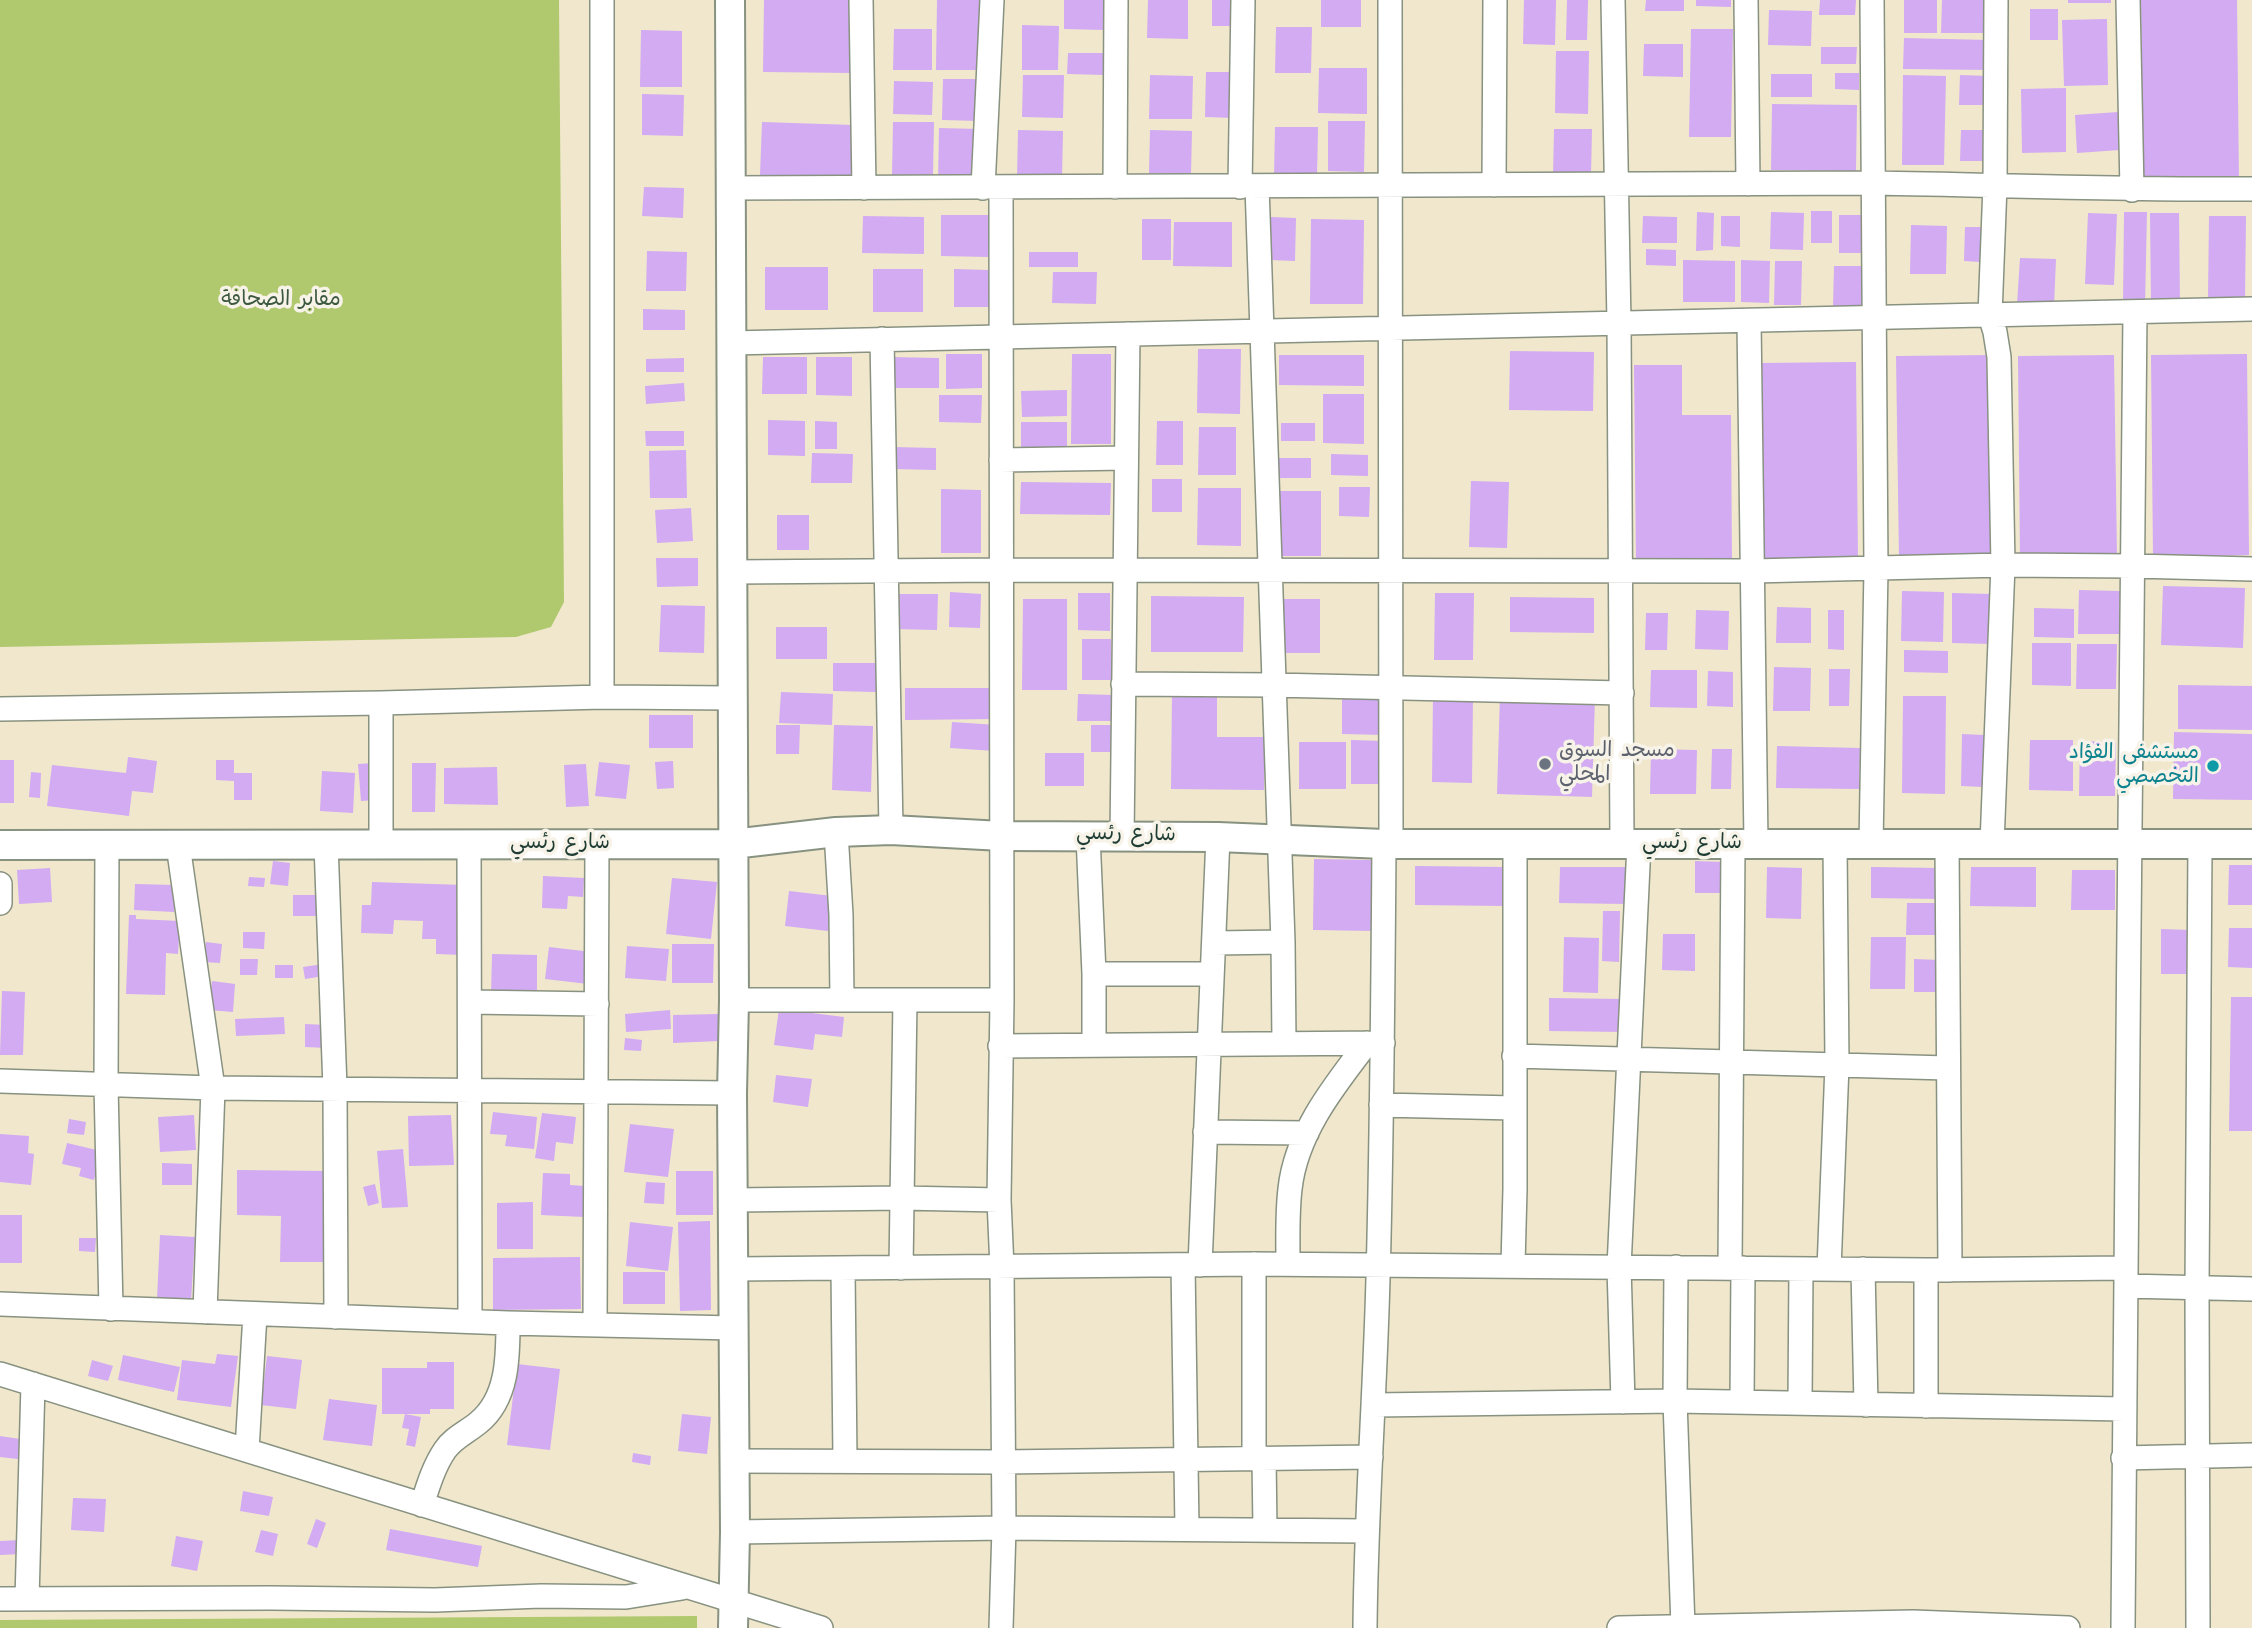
<!DOCTYPE html>
<html>
<head>
<meta charset="utf-8">
<style>
	body { margin:0 }
	canvas { display:block; background:#f0e7cd }
</style>
</head>
<body>
<canvas width="2252" height="1628"></canvas>
<script>
const context = document.querySelector('canvas').getContext('2d');
context.lineJoin = 'round';
function paint(path, color) { context.fillStyle = color; context.fill(path, 'evenodd'); }
function strokePath(path, color, width, dash) { context.strokeStyle = color; context.lineWidth = width; context.lineCap = dash ? 'butt' : 'round'; context.setLineDash(dash || []); context.stroke(path); }
function drawText(font, color, halo, rows, align = 'center') {
  context.font = font + ' Kalam,"Playpen Sans Arabic",sans-serif'; context.lineWidth = 7; context.setLineDash([]); context.textBaseline = 'middle'; context.strokeStyle = halo; context.fillStyle = color; for (const [text, x, y, turn = 0] of rows) {
    context.save(); context.translate(x, y); context.rotate((+turn || 0) * Math.PI / 180); context.textAlign = isNaN(turn) ? turn : align; if (halo) context.strokeText(text, 0, 0); context.fillText(text, 0, 0); context.restore();
  }
}
const green = new Path2D(`
	M0,0H559L564,602L551,627L516,637L0,647Z
	M697,1616V1628H0V1620Z`);
const building = new Path2D(`
	M764,0H853L852,73L763,72Z
	M937,0H980L979,70H936Z
	M1064,0H1104V30L1064,29Z
	M1148,0H1188V39L1147,38Z
	M1212,0H1234V26H1212Z
	M1321,0H1361V27H1321Z
	M1524,0H1556L1555,45L1523,44Z
	M1567,0H1588L1587,40H1566Z
	M1646,0H1684V11H1645Z
	M1696,0H1731V7L1696,6Z
	M1820,0H1856L1855,15H1819Z
	M1904,0H1937V33H1904Z
	M1942,0H1989L1988,33H1941Z
	M2068,0H2111V3H2068Z
	M2141,0H2237L2239,184L2143,185Z
	M2030,9H2058V40H2030Z
	M1769,10L1812,11L1811,46L1768,45Z
	M2107,19L2108,85L2064,86L2062,20Z
	M1022,25L1059,26L1058,70H1022Z
	M1276,27H1312L1311,73H1275Z
	M894,29H932V70H893Z
	M1691,29H1733L1731,137H1689Z
	M641,30L682,31V87H640Z
	M1904,38L1989,40V70L1903,69Z
	M1644,44H1683V77L1643,76Z
	M1821,47H1857L1856,64H1821Z
	M1556,51H1589L1588,114L1555,113Z
	M1068,53H1105V75L1067,74Z
	M1319,68H1367V114L1318,113Z
	M1206,72H1234V118L1205,117Z
	M1835,73H1859V90L1835,89Z
	M1771,74H1812V97H1771Z
	M1023,75H1064L1063,118L1022,117Z
	M1150,75L1193,76L1192,119H1149Z
	M1903,75L1946,76L1944,165H1902Z
	M1960,75L1989,76V105H1959Z
	M943,79H981L980,121L942,120Z
	M894,81L933,82L932,115L893,114Z
	M2066,88V152L2022,153L2021,89Z
	M642,94L684,95L683,136L642,135Z
	M1772,104L1857,105L1856,171L1771,170Z
	M2118,112L2120,150L2077,153L2075,115Z
	M1328,121H1365L1364,172L1328,171Z
	M762,122L854,125L851,179L760,175Z
	M893,122H934L933,176L892,175Z
	M1275,127H1318L1317,177H1274Z
	M939,128L980,129L979,183L938,182Z
	M1554,129H1592L1591,176H1553Z
	M1018,130L1063,131L1062,178H1017Z
	M1150,130L1192,131L1191,174L1149,173Z
	M1961,130H1986V161H1960Z
	M644,187L684,188L683,218L642,216Z
	M1811,211H1832V243H1811Z
	M1697,212L1714,213L1713,250L1696,251Z
	M1771,212L1804,213L1803,250L1770,249Z
	M2124,212H2147L2145,306L2123,305Z
	M2088,213L2117,214L2114,285L2085,284Z
	M2150,213H2179L2180,305H2151Z
	M941,215H989V257L941,256Z
	M1839,215H1869V253H1839Z
	M863,216L924,217V254L862,253Z
	M1643,216L1677,217V243H1642Z
	M1721,216H1740V247L1721,246Z
	M2209,216H2246L2245,299L2208,298Z
	M1271,217L1296,218L1295,261L1271,260Z
	M1142,219H1171V260H1142Z
	M1311,219L1364,220L1363,304H1310Z
	M1174,222H1232V267L1173,266Z
	M1911,225L1947,226L1946,274H1910Z
	M1965,227H1981L1980,262L1964,261Z
	M1646,249L1676,250V266L1646,265Z
	M647,251L687,252L686,291H646Z
	M1029,252H1078V267H1029Z
	M2020,258L2056,259L2054,306L2017,304Z
	M1683,260L1735,261V302H1683Z
	M1741,260L1770,261L1769,303L1741,302Z
	M1775,261H1802L1801,305H1774Z
	M1834,266H1869L1868,308L1833,307Z
	M765,267H828V310H765Z
	M873,269H923V312H873Z
	M954,269L989,270V307H954Z
	M1053,272H1097L1096,304L1052,303Z
	M643,309L685,310V330H643Z
	M1198,349H1241L1240,414L1197,413Z
	M1510,351L1594,352L1593,411L1509,410Z
	M946,354H982V388L946,389Z
	M1072,354H1111V444H1071Z
	M2247,354L2249,555L2153,557L2151,355Z
	M1279,355H1364V386L1279,385Z
	M1992,355L1995,557L1899,558L1896,356Z
	M2114,355L2117,557L2020,558L2018,356Z
	M763,357H807V394H762Z
	M816,357H852V396L816,395Z
	M890,357L939,358V388H890Z
	M684,358V372H646V359Z
	M1856,362L1858,563L1762,565L1760,363Z
	M1634,365H1682V415H1731L1732,566L1636,567Z
	M684,383L685,401L646,404L645,386Z
	M1067,390V416L1022,417L1021,391Z
	M1323,394H1364V444L1323,443Z
	M939,395H982L981,423L939,422Z
	M768,420L805,421V456L768,455Z
	M815,421L837,422V449H815Z
	M1157,421H1183V465H1156Z
	M1021,422H1067V452H1021Z
	M1281,423H1315V441H1281Z
	M1199,427H1236V475H1198Z
	M645,431H684V446H646Z
	M892,447L936,448V470L892,469Z
	M686,450L687,498H650L649,451Z
	M812,453L853,454L852,483H811Z
	M1331,454L1368,455V476L1331,475Z
	M1276,458H1311V478H1276Z
	M1152,479H1182V512H1152Z
	M1471,481L1509,482L1507,548L1469,547Z
	M1021,482L1111,483L1110,515L1020,514Z
	M1339,487H1370L1369,517L1339,516Z
	M1198,488H1241V546L1197,545Z
	M941,489L981,490V553H941Z
	M1279,491H1321V556H1278Z
	M691,508L693,541L657,543L655,510Z
	M777,515H809V550H777Z
	M656,558H698V586L657,587Z
	M2163,586L2245,588L2243,648L2161,645Z
	M2079,590L2120,591L2119,634H2078Z
	M1902,591L1944,592L1943,642L1901,641Z
	M950,592L981,594L980,628L949,627Z
	M1078,593H1110V631L1078,630Z
	M1435,593H1474L1473,660H1434Z
	M1952,593L1992,594V644L1952,643Z
	M894,594H938L937,630L893,629Z
	M1151,596L1244,597L1243,652H1151Z
	M1510,597L1594,598V633L1510,632Z
	M1023,599H1067V690H1022Z
	M1282,599H1320V653H1281Z
	M661,605L705,606L704,653L659,652Z
	M1777,607L1811,608V643H1776Z
	M2034,608L2074,609V638L2034,637Z
	M1696,610L1729,611L1728,650L1695,649Z
	M1828,610H1844V650L1828,649Z
	M1646,613H1668L1667,650H1645Z
	M776,627H827V659H776Z
	M1082,639H1111V680H1082Z
	M2032,643H2071V686L2032,685Z
	M2077,644H2117L2116,689H2076Z
	M1904,650L1948,651V673L1904,672Z
	M833,663H876V692L833,691Z
	M1774,667L1811,668L1810,711H1773Z
	M1829,669H1850L1849,706H1829Z
	M1651,670H1697V708L1650,707Z
	M1708,671L1733,672V707L1707,706Z
	M2178,685L2252,686V730L2178,729Z
	M905,688H996V719L905,720Z
	M1172,691L1217,692V737H1265L1264,790L1171,789Z
	M781,692L833,694L832,725L779,723Z
	M1342,692H1386V735L1342,734Z
	M1078,694L1114,695V721H1077Z
	M1500,694L1595,697L1592,797L1497,794Z
	M1433,696L1473,697L1472,783L1432,782Z
	M1903,696H1946L1945,794L1902,793Z
	M649,715H693V748H649Z
	M952,722L997,725L995,751L950,748Z
	M776,725H800L799,754H776Z
	M834,725L873,726L871,792L832,790Z
	M1091,725H1113V752H1091Z
	M2174,732L2252,734V800L2173,799Z
	M1962,734L1984,735L1983,787L1961,786Z
	M1351,740L1384,741V784H1351Z
	M2030,740H2073V791L2029,790Z
	M2080,741L2116,742L2115,796H2079Z
	M1299,742H1346V789H1299Z
	M1777,746L1860,748L1859,789L1776,788Z
	M1651,749L1697,750L1696,794H1650Z
	M1712,749H1732L1731,789H1711Z
	M1045,753H1084V786H1045Z
	M128,757L157,761L153,793L132,791L129,816L47,806L52,765L126,773Z
	M0,760H14V803H0Z
	M216,760H234V773H252V800H234V781L216,780Z
	M673,761L674,788L657,789L655,762Z
	M599,762L630,765L626,799L595,796Z
	M374,763L376,800L361,801L358,764Z
	M412,763H436L435,812H412Z
	M586,764L589,806L566,807L564,765Z
	M497,767L498,805L444,804V768Z
	M322,771L355,773L353,813L320,811Z
	M31,772L41,773L40,798L29,797Z
	M1314,859L1375,860L1374,931L1313,930Z
	M273,861L290,863L288,886L270,884Z
	M1695,861L1725,862V893H1695Z
	M2229,865H2252V905H2228Z
	M1415,866L1508,867V906L1415,905Z
	M1560,867H1626V904L1559,903Z
	M1767,867L1802,868L1801,919L1766,918Z
	M1871,867L1940,868L1939,899L1871,898Z
	M1971,867H2036V907L1970,906Z
	M50,868L52,902L19,904L17,870Z
	M2072,870H2115V910H2071Z
	M543,876L584,878L583,897L568,896L567,909L542,908Z
	M249,877L265,878L264,887L248,886Z
	M672,878L717,882L711,939L666,934Z
	M372,882L464,885L463,955L436,954V939H422L423,921L394,920L393,934L361,933L362,905H371Z
	M135,884L175,885L174,912L134,910Z
	M789,891L832,896L828,931L785,926Z
	M293,895H316V916H293Z
	M1907,903H1940V935H1906Z
	M1603,911H1620L1619,962L1602,961Z
	M129,915H136V919L180,921L178,954L166,953L165,995L126,994Z
	M2229,928H2252V968L2228,967Z
	M2161,929L2191,930V974H2161Z
	M243,932H265L264,949L243,948Z
	M1663,934H1695V971L1662,970Z
	M1564,937L1599,938L1598,993L1563,992Z
	M1871,937H1906L1905,989H1870Z
	M206,942L222,944L220,963L203,962Z
	M672,944H714L713,983H672Z
	M627,946L669,949L666,981L625,978Z
	M549,947L592,952L588,984L545,979Z
	M492,954L537,955V996H491Z
	M240,959H258L257,975H240Z
	M1914,959L1940,960L1939,992H1914Z
	M323,964L324,976L305,979L303,967Z
	M275,965H293V978H275Z
	M212,981L235,984L233,1012L209,1010Z
	M2,991L25,992L23,1055H0Z
	M2231,997H2252V1131H2229Z
	M1549,998L1623,999V1032L1549,1031Z
	M779,1009L844,1017L842,1037L815,1034L813,1050L774,1045Z
	M670,1010L671,1029L626,1032L625,1014Z
	M718,1014L719,1041L673,1043V1015Z
	M284,1017L285,1034L236,1036L235,1019Z
	M305,1024L327,1025L326,1048L305,1047Z
	M625,1038L642,1040L641,1051L624,1050Z
	M776,1075L812,1079L808,1107L773,1102Z
	M493,1112L537,1117L534,1149L505,1146L507,1135L490,1134Z
	M542,1113L576,1117L573,1144L556,1142L554,1161L535,1158Z
	M194,1115L196,1150L160,1152L158,1117Z
	M451,1115L454,1165L409,1166L408,1116Z
	M69,1119L86,1122L84,1135L67,1133Z
	M630,1124L674,1129L668,1177L624,1172Z
	M0,1134L29,1136L28,1153L34,1154L31,1185L0,1182Z
	M67,1143L101,1151L94,1180L79,1176L81,1168L62,1164Z
	M403,1149L408,1207L382,1208L377,1151Z
	M162,1163L192,1164V1185H162Z
	M237,1170L325,1171L323,1262H280L281,1216L237,1215Z
	M676,1171H713V1215H676Z
	M543,1173L570,1174V1185L585,1186L584,1217L541,1215Z
	M646,1182L665,1183L664,1204L644,1203Z
	M375,1184L379,1203L368,1206L363,1187Z
	M533,1202V1249H497V1203Z
	M0,1215H22V1263H0Z
	M710,1221L711,1310L680,1311L678,1222Z
	M630,1222L673,1227L668,1271L626,1266Z
	M160,1235L195,1237L191,1301L157,1299Z
	M79,1238H96L95,1252L79,1251Z
	M580,1257L581,1309L493,1310V1258Z
	M623,1272H665V1304H623Z
	M217,1354L238,1356L231,1407L177,1400L182,1360L215,1364Z
	M123,1355L180,1367L174,1392L118,1380Z
	M267,1356L302,1360L296,1409L261,1405Z
	M92,1360L113,1366L108,1381L88,1376Z
	M427,1362H454V1409H430V1414H382V1368H427Z
	M517,1364L560,1369L550,1450L507,1445Z
	M329,1399L377,1405L372,1446L323,1440Z
	M405,1414L421,1417L415,1447L406,1445L409,1429L402,1428Z
	M682,1414L711,1417L707,1454L678,1451Z
	M0,1436L20,1439L18,1459L0,1457Z
	M633,1453L651,1456L650,1465L632,1462Z
	M243,1491L273,1497L269,1516L240,1511Z
	M73,1498L106,1499L104,1532L71,1530Z
	M316,1519L326,1523L317,1548L307,1544Z
	M390,1529L482,1546L478,1567L386,1550Z
	M261,1530L278,1534L273,1556L255,1552Z
	M176,1536L203,1541L197,1571L171,1566Z
	M21,1540L22,1554L0,1555V1541Z`);
const minor = new Path2D(`
	M861,0L864,188
	M1390,0L1391,844
	M1613,0L1619,323L1622,844
	M1746,0L1748,184
	M2128,0L2132,190
	M1494,185L1495,0
	M1257,186L1283,942L1284,1043
	M1001,187L1002,1000L999,1200L1002,1268L1004,1528L1001,1628
	M1115,187L1116,0
	M1240,187L1243,0
	M730,188L1874,183C2000,185 2126,190 2252,189
	M983,188L992,0
	M1749,321L1756,844
	M882,339L891,830
	M731,343L2252,309
	M1001,460L1126,458
	M732,572L1001,570L1753,571L2003,565L2134,566L2252,569
	M1123,684L1274,685L1622,693
	M602,697V0
	M381,703V844
	M0,709L381,703L602,697L732,698
	M836,832L841,915L842,999
	M1088,836L1094,974V1045
	M1122,837L1128,334
	M469,843L470,1321
	M107,844L106,1085L111,1309
	M326,844L335,1088L336,1317
	M1871,844L1876,569L1872,0
	M1947,844L1950,1270
	M1992,844L2003,565L1999,357L1995,332L1990,315L1995,185L1996,0
	M178,845L213,1088L205,1312
	M0,884V903
	M1214,943L1283,942
	M1094,974H1212
	M734,1000H1002
	M470,1002L597,1004
	M1000,1046L1383,1043
	M1514,1056L1947,1068
	M0,1081L213,1088L732,1093
	M1381,1105L1515,1108
	M1205,1132L1307,1133
	M734,1200L902,1198L999,1200
	M1288,1264C1288,1239 1287,1214 1290,1189C1296,1133 1334,1086 1367,1043
	M1183,1265L1187,1529
	M1200,1265L1218,837
	M1513,1265L1515,1189V844
	M1676,1267L1675,1401L1683,1627
	M1730,1267L1733,844
	M901,1268L905,1000
	M734,1269L1254,1264L1926,1270L2126,1268
	M843,1269L845,1461
	M1829,1269L1837,1065L1835,844
	M1863,1269L1866,1405
	M2126,1286L2252,1289
	M0,1304L508,1323L734,1328
	M595,1325L597,844
	M0,1374L821,1628
	M1623,1402L1619,1267L1639,844
	M1742,1402L1743,1268
	M1800,1403L1801,1269
	M1374,1405L1675,1401L2124,1409
	M1926,1406V1270
	M247,1450L255,1314
	M1254,1458V1264
	M1264,1458L1265,1530
	M2123,1458L2252,1455
	M735,1461L1003,1462L1371,1457
	M422,1505C428,1486 434,1466 445,1450C453,1438 467,1432 478,1423C508,1399 508,1357 508,1323
	M735,1532L1004,1528L1366,1531
	M0,1599L271,1598L435,1600L541,1596L626,1597L682,1588
	M27,1599L33,1384
	M1365,1628C1366,1511 1375,1395 1378,1278C1382,1134 1383,989 1384,844
	M1619,1628L1913,1622L2068,1628
	M2123,1628C2123,1189 2134,751 2135,312
	M2198,1628L2197,1288L2200,844`);
const tertiary = new Path2D(`
	M730,0L734,1000L732,1093L735,1532L733,1628
	M0,845L733,844L836,832L891,830L1002,836L1218,837L1384,844H2252`);
const markers = [
	[1545,764,7,"#6b7280"],
	[2213,766,7,"#0f9aa8"]
];
const parkNames = [
	["مقابر الصحافة",281,301]
];
const worshipNames = [
	["مسجد السوق",1559,752],
	["المحلي",1559,776]
];
const cultureNames = [
	["مستشفى الفؤاد",2199,754],
	["التخصصي",2199,778]
];
const streetNames = [
	["شارع رئسي",1126,836,1],
	["شارع رئسي",560,844],
	["شارع رئسي",1692,844]
];
paint(green, '#b1c96e');
paint(building, '#d2abf3');
strokePath(minor, '#889280', 26);
strokePath(tertiary, '#889280', 32);
strokePath(minor, '#fff', 23);
strokePath(tertiary, '#fff', 28);
for (const [x, y, r, color] of markers) { const dot = new Path2D(); dot.arc(x, y, r, 0, 2 * Math.PI); context.fillStyle = color; context.fill(dot); strokePath(dot, '#f7f3e8', 2.5); }
drawText('21px', '#3c5940', '#f7f3e8', parkNames);
drawText('21px', '#5b616d', '#f7f3e8', worshipNames, 'left');
drawText('21px', '#0d838f', '#f7f3e8', cultureNames, 'right');
drawText('21px', '#1f3d34', '#f7f3e8', streetNames);
</script>
</body>
</html>
